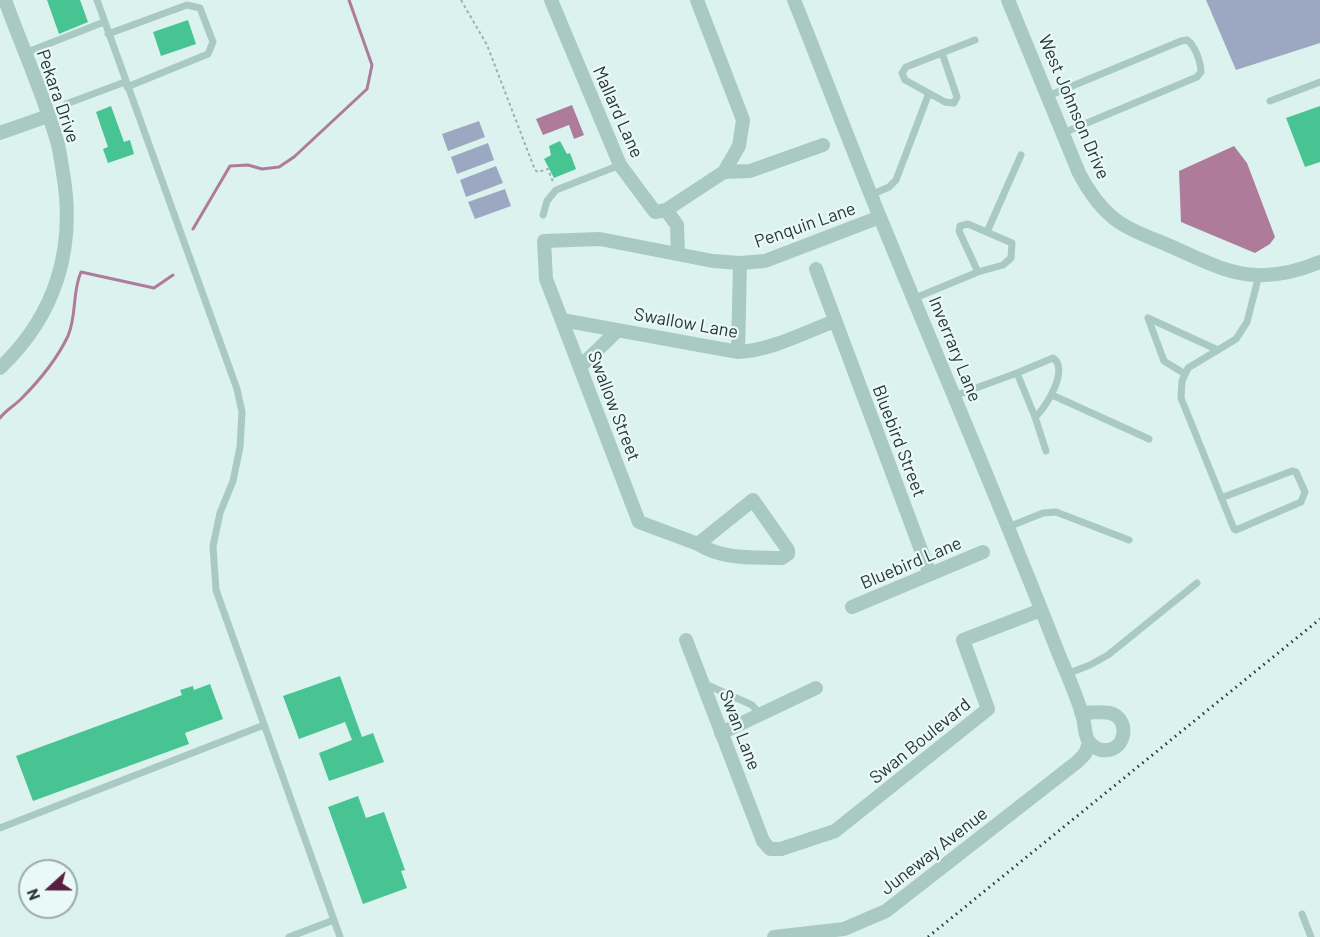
<!DOCTYPE html>
<html>
<head>
<meta charset="utf-8">
<style>
	body { margin:0 }
	#map { position:relative; width:1320px; height:937px; overflow:hidden; background:#dcf2ef; font-family:Barlow,sans-serif }
	canvas { display:block }
	.north { position:absolute; left:18px; top:859px; width:60px; height:60px; box-sizing:border-box; background:#e9f9f8; border:2px solid #9caba9; border-radius:50%; rotate:249deg; font-size:16px; font-weight:700; line-height:24px; text-align:center; color:#283732 }
	.north::after { content:''; display:block; margin:auto; width:21px; height:27px; background:#571f40; clip-path:polygon(50% 0,100% 100%,50% 72%,0 100%) }
</style>
</head>
<body>
<div id="map">
<canvas width="1320" height="937"></canvas>
<div class="north">N</div>
</div>
<script>
const context = document.querySelector('canvas').getContext('2d');
context.lineJoin = 'round';
function paint(path, color) { context.fillStyle = color; context.fill(path, 'evenodd'); }
function strokePath(path, color, width, dash) { context.strokeStyle = color; context.lineWidth = width; context.lineCap = dash ? 'butt' : 'round'; context.setLineDash(dash || []); context.stroke(path); }
function drawText(font, color, halo, rows, align = 'center') {
  context.font = font + ' Barlow,sans-serif'; context.lineWidth = 4.5; context.setLineDash([]); context.textBaseline = 'middle'; context.strokeStyle = halo; context.fillStyle = color; for (const [text, x, y, turn = 0] of rows) {
    context.save(); context.translate(x, y); context.rotate((+turn || 0) * Math.PI / 180); context.textAlign = isNaN(turn) ? turn : align; if (halo) context.strokeText(text, 0, 0); context.fillText(text, 0, 0); context.restore();
  }
}
const green = new Path2D(`
	M1206,0H1320V43L1236,70Z
	M479,121L485,137L448,151L442,134Z
	M488,143L494,160L457,174L451,157Z
	M496,166L503,183L466,197L460,180Z
	M505,189L511,206L475,219L468,202Z`);
const water = new Path2D(`
	M572,105L584,135L574,139L569,125L543,135L536,119Z
	M1234,146L1247,163L1275,237L1270,244L1255,253L1181,222L1179,171Z`);
const stream = new Path2D(`
	M193,229L230,166L248,165L262,169L279,167L294,157L367,89L372,65L349,0
	M0,418C6,410 14,406 21,399C39,381 57,359 68,336C77,315 72,292 81,272L154,288L173,275`);
const building = new Path2D(`
	M47,0H80L88,22L59,34Z
	M188,20L196,44L161,56L153,32Z
	M111,106L124,142L130,140L134,154L108,163L103,149L108,147L96,112Z
	M1320,106V162L1305,167L1286,118Z
	M560,141L567,154L570,153L576,169L554,178L544,159L551,155L549,146Z
	M340,676L362,737L373,733L384,762L329,781L319,753L352,740L345,722L299,739L283,696Z
	M210,684L223,719L185,733L189,744L33,801L16,756L182,695L180,690L193,686L194,690Z
	M358,796L366,818L384,812L405,870L401,871L407,888L363,904L328,807Z`);
const path = new Path2D(`
	M461,0L487,45L535,170L538,172L548,169L553,182`);
const lane = new Path2D(`
	M97,0L237,389L242,412L240,447L233,481L220,513L213,546L216,590L340,937
	M108,34L187,5L200,8L213,42L208,54L127,87
	M25,53L104,22
	M942,53L957,97L954,103L945,102L905,80L902,73L906,67L975,40
	M1048,96L1181,41L1187,40C1195,45 1201,63 1201,72L1197,77L1063,133
	M1270,101L1320,82
	M66,104L125,82
	M871,195L889,187L896,180L929,93
	M543,215L547,201L556,190L620,165
	M987,232L1021,155
	M915,298L978,272L1003,265L1011,258L1012,243L968,224L960,226L959,231L978,272
	M1148,318L1218,350
	M1148,318L1164,361L1185,374
	M1017,373L1053,358C1069,369 1047,407 1035,417
	M1052,395L1149,439
	M954,396L1017,373L1035,417L1046,451
	M1221,498L1292,471L1296,472L1305,492L1301,502L1236,530L1234,529L1181,398L1182,381L1188,368L1236,339L1247,322L1259,275
	M1008,527L1043,513L1056,512L1129,540
	M1067,674L1090,665L1108,655L1197,583
	M703,683L752,705L760,714
	M0,828L264,725
	M1302,914L1311,937
	M289,937L334,920`);
const street = new Path2D(`
	M551,0L620,165L655,212L666,210L724,172L739,146L743,120L697,0
	M794,0C823,72 850,144 879,215C937,357 998,499 1054,642C1063,666 1075,690 1082,714C1085,722 1084,733 1088,740C1092,747 1099,751 1107,750C1125,749 1130,722 1113,714C1103,710 1091,714 1081,712
	M1008,0L1079,173C1088,190 1100,208 1116,220C1132,232 1152,238 1170,246C1198,258 1226,274 1257,275C1277,276 1301,270 1320,262
	M0,133L48,116
	M724,172L750,171L823,145
	M666,210L677,225L678,253
	M816,269L930,574
	M562,320L738,352C772,350 803,333 835,321
	M738,352L740,263
	M580,367L618,330
	M0,368C56,315 76,248 63,173C61,162 60,151 57,141C43,93 22,47 5,0
	M753,500L788,550V554L782,558C752,557 724,560 698,544Z
	M698,544L639,522L546,279L544,241L600,239L713,261L740,263L765,261L880,217
	M852,607L983,552
	M686,640L763,841L770,849H781L835,831L988,709L963,640L1041,610
	M721,733L816,688
	M774,937L844,929L886,911L1077,762L1085,754L1089,743`);
const rail = new Path2D(`
	M928,937L1320,619`);
const streetNames = [
	["Pekara Drive",58,96,71],
	["West Johnson Drive",1074,107,67],
	["Mallard Lane",618,112,66],
	["Penquin Lane",805,225,-19],
	["Swallow Lane",686,323,10],
	["Inverrary Lane",955,349,68],
	["Swallow Street",614,406,69],
	["Bluebird Street",899,441,69],
	["Bluebird Lane",911,563,-23],
	["Swan Lane",740,730,69],
	["Swan Boulevard",920,741,-39],
	["Juneway Avenue",934,851,-38]
];
paint(green, '#9ca8c1');
paint(water, '#ae7c9a');
strokePath(stream, '#ae7c9a', 3);
paint(building, '#48c492');
strokePath(path, '#93b5ae', 2, [3, 3]);
strokePath(lane, '#a8cac3', 7);
strokePath(street, '#a8cac3', 14);
strokePath(rail, '#283732', 3, [1.5, 4.5]);
drawText('18px', '#283732', '#e9f9f8', streetNames);
</script>
</body>
</html>
